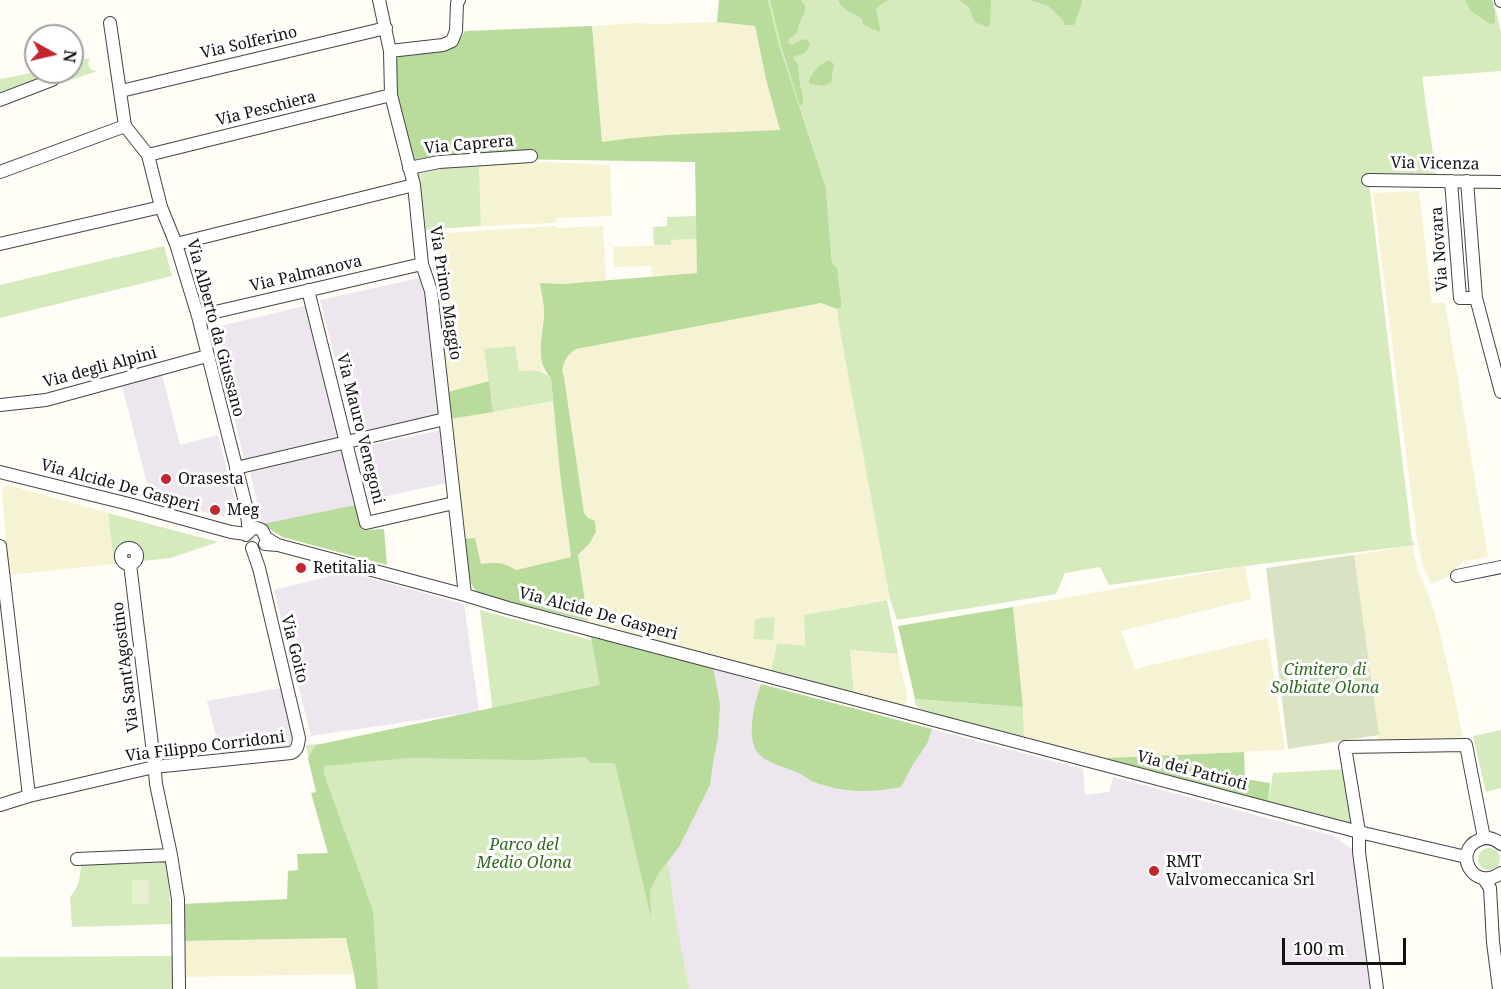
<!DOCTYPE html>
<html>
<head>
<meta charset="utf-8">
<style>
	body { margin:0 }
	#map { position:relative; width:1501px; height:989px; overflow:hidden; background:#fffdf5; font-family:"Noto Serif",serif }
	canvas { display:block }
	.north { position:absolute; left:24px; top:24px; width:60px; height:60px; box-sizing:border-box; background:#fff; border:2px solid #a0a0a0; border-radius:50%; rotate:98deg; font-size:16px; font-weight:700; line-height:24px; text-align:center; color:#111 }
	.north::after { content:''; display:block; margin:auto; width:21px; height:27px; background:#c4262e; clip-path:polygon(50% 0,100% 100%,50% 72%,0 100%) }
	.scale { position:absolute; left:1282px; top:938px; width:124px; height:27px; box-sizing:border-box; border:3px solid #111; border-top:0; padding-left:8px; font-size:18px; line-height:21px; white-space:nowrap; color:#111; -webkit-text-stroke:4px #fff; paint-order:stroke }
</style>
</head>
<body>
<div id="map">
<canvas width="1501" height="989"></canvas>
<div class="north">N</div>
<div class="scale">100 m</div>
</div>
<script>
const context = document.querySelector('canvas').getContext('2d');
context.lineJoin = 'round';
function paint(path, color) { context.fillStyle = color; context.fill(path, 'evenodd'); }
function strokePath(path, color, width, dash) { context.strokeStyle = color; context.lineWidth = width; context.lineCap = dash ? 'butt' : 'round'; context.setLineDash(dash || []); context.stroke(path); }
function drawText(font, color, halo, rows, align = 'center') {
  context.font = font + ' "Noto Serif",serif'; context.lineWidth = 6; context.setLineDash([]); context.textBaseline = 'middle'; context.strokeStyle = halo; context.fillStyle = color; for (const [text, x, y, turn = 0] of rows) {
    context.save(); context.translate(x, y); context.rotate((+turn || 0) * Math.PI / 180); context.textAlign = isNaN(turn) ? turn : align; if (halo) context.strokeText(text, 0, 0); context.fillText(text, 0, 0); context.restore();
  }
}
const industrial = new Path2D(`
	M420,278L425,290L439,414L354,433L320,300Z
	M308,305L339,437L244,459L213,328Z
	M162,375L180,445L218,435L238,512L234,519L151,499L122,386Z
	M441,430L447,483L369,500L357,448Z
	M341,451L344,453L355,505L262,524L250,472Z
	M347,572L464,604L479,711L311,736L274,590Z
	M713,667L761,684L1083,769L1085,795L1109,792L1113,777L1334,836L1353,850L1371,989H668L651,918Z
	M281,688L293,738V743L289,749L221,756L207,701Z`);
const farmland = new Path2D(`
	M717,22L755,26L766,79L781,130L627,139L602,142L592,26L636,23L661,24Z
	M522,161L610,165L612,216L557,218V221L553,223L481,226L479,163Z
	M1419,191L1432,303H1445L1488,557L1463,562L1454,569L1455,574L1436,582L1431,583L1424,569L1417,540L1373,193Z
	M557,226V228L603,226L606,280L562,284L540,283L544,312L540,353L544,372L535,370L519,371L485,349L489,381L448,392L430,234Z
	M697,239L698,273L652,276L651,266L614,267L613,247L670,245L671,240Z
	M821,303L837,309L890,599L804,615L805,647L777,643L771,671L655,640L656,634L643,636L588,621L578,555L589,544L588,518L584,513L564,377L561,371L563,363L569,353L576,349Z
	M553,401L560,474L571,557L516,570L510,566L481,564L462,539L450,419Z
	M8,485L108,513L114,564L8,575L2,488Z
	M1412,545L1418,570L1431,601L1440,634L1453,689L1464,742L1379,744L1354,555Z
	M1245,566L1251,599L1121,631L1135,669L1268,638L1285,750L1105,758L1024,737L1023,707L1013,607Z
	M850,650L898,654L907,696V701L903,705H898L854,693Z
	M346,938L354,974L181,977L180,941Z`);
const green = new Path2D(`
	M768,0H1493L1501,31V71L1422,77L1436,175H1368L1412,541L1415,545L1245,566L1109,585L1100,567L1065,573L1056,594L897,620L890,599L839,325L834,284L826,188L779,45Z
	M90,58C86,65 90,72 98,71L58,84L56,78L0,98V79L36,72H72V62Z
	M479,163L481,226L423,230L415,169Z
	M696,216L697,239L671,240V245H654L653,227L667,226V217Z
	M164,246L172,276L0,318V285Z
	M515,346L519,371C534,370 539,368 551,378L553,401L493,412L484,349Z
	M108,513L218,542L171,558L143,561L138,568L123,571L119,568L117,564H114Z
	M887,600L898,654L850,650L854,693L771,671L777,643L805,646L804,615Z
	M480,610L598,642L668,861L676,921L689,989H365L316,791L306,745L397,739L489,723L492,704Z
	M775,617L773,640L754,639L755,619Z
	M915,699L1023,707L1024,737L924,711C918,708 914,706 915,699Z
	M1501,730V788L1486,792L1473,736Z
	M1345,769L1353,820L1351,823H1348L1268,802L1273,773Z
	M1478 859a11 11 0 1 1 22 0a11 11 0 1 1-22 0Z
	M167,861L172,924L72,927L70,897C79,886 80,879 81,865Z
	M174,956L175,989H0V957Z`);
const forest = new Path2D(`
	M719,0H768L779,45L826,188L832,263L837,268L841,302V307L837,309L821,303L576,349C567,355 564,360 562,371L564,377L584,513L588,518L595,521L596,532L589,544L578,555L588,621L485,596L475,590L467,576L462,539L475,538L481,564C494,562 505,562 516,570L571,557L560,474L551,378C533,360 544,334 544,312C544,303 541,292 540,283L562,284L697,273L695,162L506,159L414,164C408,141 388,81 395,60C397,56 398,56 401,53L457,43L465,31L592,26L602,142C661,133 721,133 780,130L766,79L755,26L717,22Z
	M770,0H801L805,6V12L802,17L796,34L789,39L788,43L791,45L801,40L806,39L810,44C807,53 803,55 794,56L793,58L798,64L800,85L803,98V103L800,106L781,45Z
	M838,0H888L880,5L876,9L880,30L879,32L863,24L862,19C855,13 841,10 838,0Z
	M959,0H991L990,25L986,27L975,22L969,7Z
	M1031,0H1082V3L1074,25H1065L1062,19L1048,6Z
	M1465,0H1492L1495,12V23L1490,24L1471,11Z
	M829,60L834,64L831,82L823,86L811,84L809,82C811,72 821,64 829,60Z
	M489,381L493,412L450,419L448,392Z
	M355,505L362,530L384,529L387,565L282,537L262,524Z
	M1013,607L1023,707L915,699L898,626Z
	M590,632L713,667L720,704L718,738L713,763L710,785L679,847L658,874L650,891L651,918L615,763H590L586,757L532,760L408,758L324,766V774L373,911L378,989H356L354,974L346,938L180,941L182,904L287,899L288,871L298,870L297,854L328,853L311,793L316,792L308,758L316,745L600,685Z
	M761,684L932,729L928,742L912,766L901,787C870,793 844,793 814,782C807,779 801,773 794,771C783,767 764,762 757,752C746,734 755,702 761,684Z
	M1244,752L1245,779L1270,783L1268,802L1105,758Z`);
const cemetery = new Path2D(`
	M1354,555L1379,735L1288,749L1266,568Z`);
const pitch = new Path2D(`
	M132,880H149V904H132Z`);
const minor = new Path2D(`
	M379,0L390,51L391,95L414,185L422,264L431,291L465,595
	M1501,0V1
	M390,51L443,45L452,41L456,31L457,3L459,0
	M121,91L386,28
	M0,100L52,80L51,73
	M125,126L148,155L161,207L176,244L198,316L246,506L249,532
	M148,155L391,95
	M409,168L439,162L531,156
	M0,172L125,126L110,23
	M1368,180L1501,182
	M1451,181L1460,298H1476
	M1467,181L1476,298L1501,392
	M0,244L161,207
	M176,244L414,185
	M308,290L366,523L454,503
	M198,316L422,264
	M0,405L46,400L207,356
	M236,468L445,419
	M0,472L129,504L231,532L246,534
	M246,535L251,529L257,528L262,530L266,538L276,544
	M265,544L278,545L465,595L508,608L1359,832L1466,857
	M0,546L29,796
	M121 556a8 8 0 1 1 16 0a8 8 0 1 1-16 0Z
	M130,564L154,761L156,784L171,855L178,899L179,989
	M1457,576L1501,567
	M0,805L29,796L154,767L291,753C298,750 298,745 299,738L259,568L252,548
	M1501,844C1495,839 1487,836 1479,840C1452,851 1473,893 1501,873
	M77,859L171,855
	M1484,879L1490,888L1493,942L1499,989
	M1377,989L1359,852V832L1345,747L1466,745L1484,838`);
const markers = [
	[166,479,6,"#c4262e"],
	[215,510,6,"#c4262e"],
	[301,568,6,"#c4262e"],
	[1154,871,6,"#c4262e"]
];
const streetNames = [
	["Via Solferino",249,43,-13],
	["Via Peschiera",266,109,-14],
	["Via Caprera",469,145,-5],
	["Via Vicenza",1435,164,1],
	["Via Novara",1440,249,-94],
	["Via Palmanova",306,274,-13],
	["Via Primo Maggio",445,293,81],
	["Via Alberto da Giussano",215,328,75],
	["Via degli Alpini",100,368,-15],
	["Via Mauro Venegoni",360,429,76],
	["Via Alcide De Gasperi",120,486,15],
	["Via Alcide De Gasperi",598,614,15],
	["Via Goito",294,649,76],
	["Via Sant'Agostino",126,667,-97],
	["Via Filippo Corridoni",205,747,-7],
	["Via dei Patrioti",1192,771,15]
];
const poiNames = [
	["Orasesta",178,479],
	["Meg",227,510],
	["Retitalia",313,568],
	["RMT",1166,862],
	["Valvomeccanica Srl",1166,880]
];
const parkNames = [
	["Cimitero di",1325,670],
	["Solbiate Olona",1325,688],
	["Parco del",524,845],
	["Medio Olona",524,863]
];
paint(industrial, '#eee6ef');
paint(farmland, '#f6f3d4');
paint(green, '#d5ebbd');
paint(forest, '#b9dc9c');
paint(cemetery, '#d9e3c4');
paint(pitch, '#e6f2cf');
strokePath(minor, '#444', 14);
strokePath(minor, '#fff', 12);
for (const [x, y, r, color] of markers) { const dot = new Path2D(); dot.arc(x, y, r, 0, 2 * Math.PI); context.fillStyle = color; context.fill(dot); strokePath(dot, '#fff', 2); }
drawText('16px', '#111', '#fff', streetNames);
drawText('16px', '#111', '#fff', poiNames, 'left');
drawText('italic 16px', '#2f6b1f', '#fff', parkNames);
</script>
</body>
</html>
